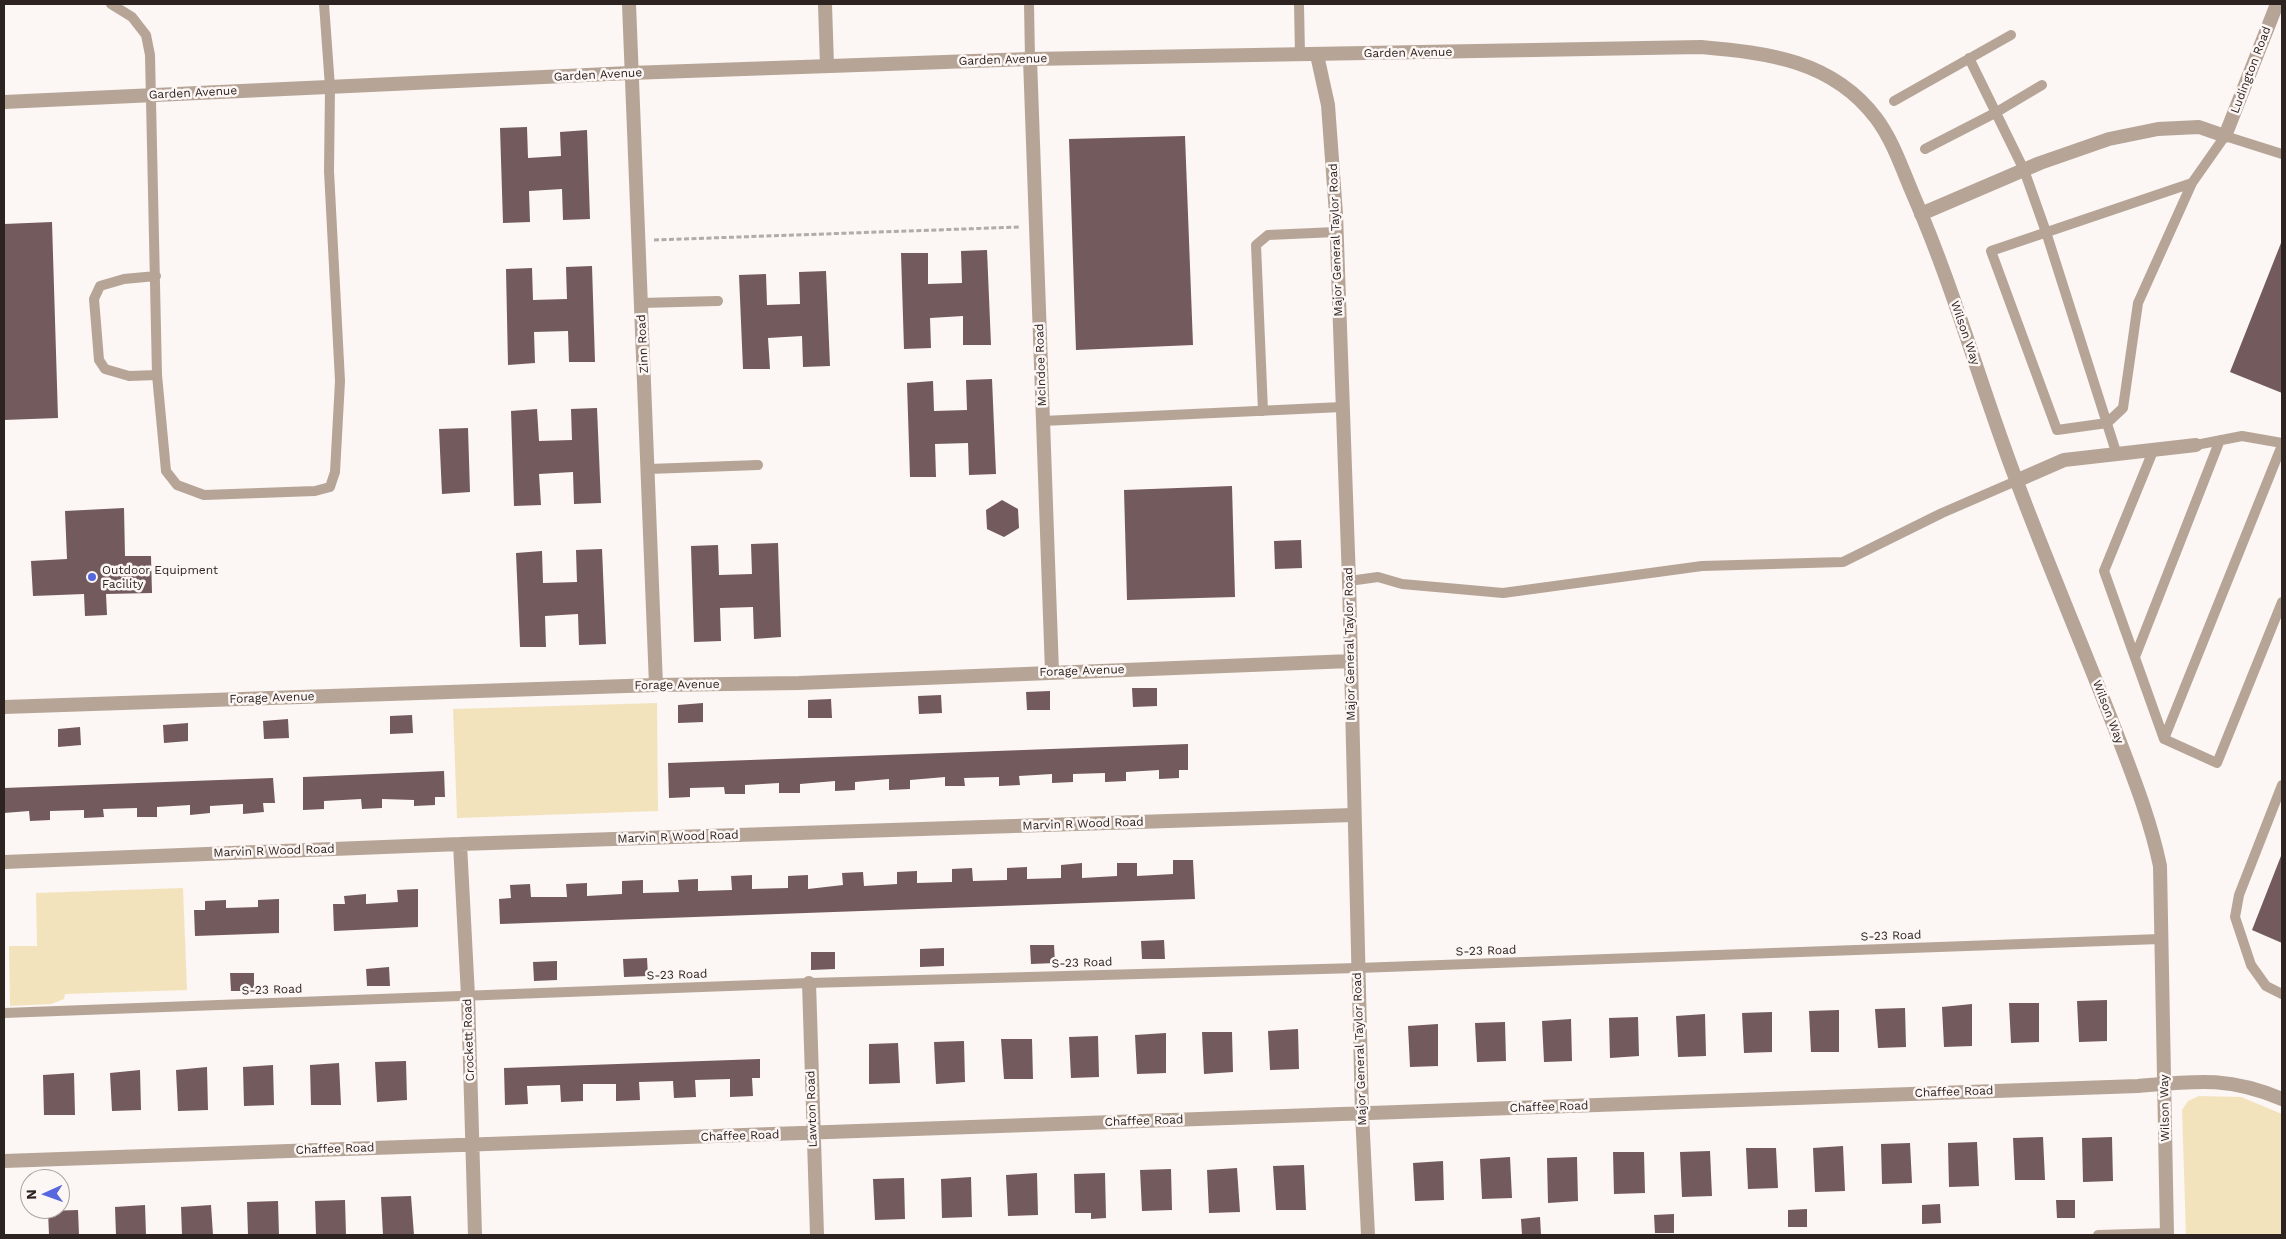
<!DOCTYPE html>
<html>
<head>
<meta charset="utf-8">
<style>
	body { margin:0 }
	#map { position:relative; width:2286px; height:1239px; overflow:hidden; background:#fcf6f4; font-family:"Work Sans",sans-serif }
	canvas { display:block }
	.frame { position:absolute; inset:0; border:5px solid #2d2320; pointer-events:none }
	.north { position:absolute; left:20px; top:1169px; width:50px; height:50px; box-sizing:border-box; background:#fcf6f4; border:1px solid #a9a29f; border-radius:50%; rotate:268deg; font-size:14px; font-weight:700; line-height:20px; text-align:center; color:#2d2320 }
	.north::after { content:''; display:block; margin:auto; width:18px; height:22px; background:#5768df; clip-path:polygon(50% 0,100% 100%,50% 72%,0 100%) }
</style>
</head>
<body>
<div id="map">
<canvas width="2286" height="1239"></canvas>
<div class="frame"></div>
<div class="north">N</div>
</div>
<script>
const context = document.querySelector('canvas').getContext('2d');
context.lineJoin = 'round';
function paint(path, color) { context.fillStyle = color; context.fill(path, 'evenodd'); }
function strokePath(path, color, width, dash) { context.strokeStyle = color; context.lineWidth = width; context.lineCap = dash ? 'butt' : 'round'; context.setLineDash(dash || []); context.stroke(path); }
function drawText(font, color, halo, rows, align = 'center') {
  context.font = font + ' "Work Sans",sans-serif'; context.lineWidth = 5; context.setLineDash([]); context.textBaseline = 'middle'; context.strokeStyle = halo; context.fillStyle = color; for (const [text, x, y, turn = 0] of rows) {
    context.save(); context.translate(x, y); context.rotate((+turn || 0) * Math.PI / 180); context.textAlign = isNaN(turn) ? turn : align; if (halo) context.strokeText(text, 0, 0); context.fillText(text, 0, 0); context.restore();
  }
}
const green = new Path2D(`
	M657,703L658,811L457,818L453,709Z
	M183,888L187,990L65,994L64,999L51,1004L10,1006L9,946H37L36,893Z
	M2199,1096L2241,1097L2282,1114V1235H2186L2182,1110L2188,1101Z`);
const building = new Path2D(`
	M527,127L528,158L561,156L560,132L587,130L590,219L563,220L562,189L529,191L530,222L503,223L500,128Z
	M1185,136L1193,345L1076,350L1069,139Z
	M52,222L58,418L4,420V224Z
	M2281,243H2282V393L2230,372Z
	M987,250L991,345H963V316L930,318L931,348L904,349L901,253H928V284L962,283L961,251Z
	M592,266L595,362H569L568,331L534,332L535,363L508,365L506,269L532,268L533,300L567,299L566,267Z
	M826,271L830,366L803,367L802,336L768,338L770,369H743L739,275L766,274L767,305L800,304L799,272Z
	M992,379L996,474L969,475L968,443L935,444L936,477H910L907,383L933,381L934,411L967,410L966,380Z
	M597,408L601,503L574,504L573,472L539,474L541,505L514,506L511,411L537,409L539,441L572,440L571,409Z
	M468,428L470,492L442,494L439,429Z
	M1232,486L1235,597L1127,600L1124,490Z
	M1002,500L1018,509L1019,528L1004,537L987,529L986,510Z
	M124,508L125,556H151L152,593L106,594L107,615L85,616L84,594L33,596L31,561L67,559L65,511Z
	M1301,540L1302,568L1275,569L1274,541Z
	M778,543L781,637L754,639L753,607L720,608L721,641L694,642L691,546L718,545L719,575L752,574L751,544Z
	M602,549L606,644L579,645L578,614L545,616L546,647H520L516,553L542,551L543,583L577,582L576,550Z
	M1132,688H1157V706L1133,707Z
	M1050,691V710H1027L1026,692Z
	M941,695L942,713L919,714L918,696Z
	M831,699L832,718H808V700Z
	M703,703V722L678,723V705Z
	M412,715L413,733L390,734V716Z
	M288,719L289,738L264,739L263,721Z
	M188,723V741L164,743L163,725Z
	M80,727L81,745L58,747V729Z
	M1188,744V770H1179V778L1159,779V770L1126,772V781L1105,782V773L1073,774V782L1052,783V774L1019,776L1020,785L999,786V777L964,778L965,786H945V777L910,780V789L889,790V779L855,782V790L835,791V781L800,784V793H779V783L745,785V794H725L724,787L690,788V797L669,798L668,763Z
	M444,771L445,797H435V805L414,806V800L382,799V808L362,809L361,799L324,801V809L303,810V777Z
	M273,778L275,803H263L264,812L243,814V804L210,806V813L190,815V805L157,807V817H137V808L103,809L104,817L84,818V810L50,811V820L30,821L29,811L4,813V788Z
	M2281,856H2282V943L2252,930Z
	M1173,860H1193L1195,899L500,924L499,899L511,898L510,885L530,884L531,897H567L566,884L587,883V896L622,894V881L643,880V893L679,892L678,880L698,879V891L732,890L731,876L752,875V889L788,888V876L808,875V889L843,885L842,873L863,872L864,886L897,884V872L917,871V883L952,882V869L972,868L973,881L1007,880V868L1027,867V879L1061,878V865L1082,863V878L1117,876V863H1137V876L1173,874Z
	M418,889V927L334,931L333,904H345L344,896L366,894V904L398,902L397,890Z
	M279,899V933L195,936L194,910H205V901L226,900V908L258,907V900Z
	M1164,940L1165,959H1142L1141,941Z
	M1030,945H1054L1055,963L1031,964Z
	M944,948V966L920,967V949Z
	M811,952H835V969L811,970Z
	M647,958L648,976L624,977L623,959Z
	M557,961V980L534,981L533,962Z
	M389,967L390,986H367L366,969Z
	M230,973H254V991H231Z
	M2107,1000V1041L2079,1042L2077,1001Z
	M2009,1003H2039V1042L2011,1043Z
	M1972,1004V1046L1944,1047L1942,1007Z
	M1905,1008L1906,1047L1878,1048L1875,1009Z
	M1839,1010V1052H1811L1809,1011Z
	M1772,1012V1052L1744,1053L1742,1013Z
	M1705,1014L1706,1056L1678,1057L1676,1016Z
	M1638,1017L1639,1056L1610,1058L1609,1018Z
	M1571,1019L1572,1061L1544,1062L1542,1021Z
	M1505,1022L1506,1061L1477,1062L1475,1023Z
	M1438,1024V1066L1410,1067L1408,1026Z
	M1298,1029L1299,1069L1270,1070L1268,1031Z
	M1202,1032H1232L1233,1072L1204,1074Z
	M1166,1033V1073L1137,1074L1135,1035Z
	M1098,1036L1099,1077L1071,1078L1069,1037Z
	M1001,1039H1032L1033,1079H1004Z
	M964,1041L965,1082L936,1084L934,1042Z
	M898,1043L900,1083L869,1084V1044Z
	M760,1059V1078H752L753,1096L730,1097V1079L695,1080L696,1097L674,1098L673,1081L639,1082L640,1100L616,1101V1084H583V1101L561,1102L560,1085L527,1086L528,1104L505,1105L504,1068Z
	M406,1061L407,1100L377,1102L375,1062Z
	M339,1063L341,1105H311L310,1065Z
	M273,1065L274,1105L244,1106L243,1067Z
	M207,1067L208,1110L178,1111L176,1070Z
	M140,1070L141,1110L112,1111L110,1073Z
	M74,1073L75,1115H44L43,1075Z
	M2043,1137L2045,1180H2015L2013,1138Z
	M2112,1137L2113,1181L2083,1182L2082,1138Z
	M1977,1142L1979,1186L1949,1187L1948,1143Z
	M1910,1143L1912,1183L1882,1184L1881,1144Z
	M1843,1146L1845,1191L1815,1192L1813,1148Z
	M1746,1148H1776L1778,1188L1748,1189Z
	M1710,1151L1712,1196L1682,1197L1680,1152Z
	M1613,1152H1644L1645,1193L1614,1194Z
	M1510,1157L1512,1198L1482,1199L1480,1159Z
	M1577,1157L1578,1201L1548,1203L1547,1158Z
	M1443,1161L1444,1200L1415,1201L1413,1163Z
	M1304,1165L1306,1210H1276L1273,1166Z
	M1237,1168L1240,1212L1209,1213L1207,1170Z
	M1171,1169L1172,1210L1142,1211L1140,1170Z
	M1037,1173L1038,1215L1008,1216L1006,1175Z
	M1105,1173L1106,1218L1091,1219V1213H1075L1074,1174Z
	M971,1177L972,1217L942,1218L941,1179Z
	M904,1178L905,1219L875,1220L873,1179Z
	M411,1196L414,1235H383L381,1197Z
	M345,1200L346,1235H316L315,1201Z
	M2056,1200H2075V1218H2057Z
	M278,1201L279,1235H248L247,1202Z
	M1940,1204L1941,1223L1922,1224V1205Z
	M145,1205L146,1235H116L115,1207Z
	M211,1205L213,1235H182L181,1207Z
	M1807,1209V1227H1788V1210Z
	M78,1210L79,1235H49L48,1211Z
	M1674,1214V1233H1655L1654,1215Z
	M1540,1217L1541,1235H1522L1521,1219Z`);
const path = new Path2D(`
	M654,240L1020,227`);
const service = new Path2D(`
	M111,4L132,17L146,35L150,55L157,375L166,471L177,485L204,495L315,491L330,487L335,472L340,381L329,171L330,87L324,4
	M1029,4L1030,59
	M1299,4L1300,55
	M1969,58L2024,170L2046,232L2117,455
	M1894,101L2011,35
	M1925,149L1995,113L2042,85
	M2192,183L1991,251L2057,430L2107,423L2123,408L2138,303L2192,183L2225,136L2282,154
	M156,276L124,279L100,286L94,299L99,360L105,369L129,376L157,375
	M641,303L718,301
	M1263,411L1256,245L1268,235L1336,232
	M1043,421L1342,407
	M2196,445L2242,436L2282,443
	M2153,451L2104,571L2164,739L2217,763L2282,602
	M649,469L758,465
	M1349,581L1378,577L1402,584L1503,593L1702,566L1843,562L1942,513L2016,481
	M2135,657L2220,440
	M2164,739L2282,445
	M2282,785L2239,895L2235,917L2251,965L2266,986L2282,994
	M4,1013L809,983L1358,968L2160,939
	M2098,1235L2167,1233`);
const minor = new Path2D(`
	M629,4L656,685
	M825,4L827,66
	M1317,55L1328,105L1336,214L1349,581L1362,1114L1368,1235
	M1030,59L1052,672
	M1921,214L2040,163L2109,139L2158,129L2199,127L2225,136L2277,4
	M2016,481L2064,460L2196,445
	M4,707L656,685L799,683L1351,661
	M460,844L468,996L475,1235
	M4,862L460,844L1353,815
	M809,983L817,1235
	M4,1161L2138,1086C2195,1081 2228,1076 2282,1099`);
const tertiary = new Path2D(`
	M4,102L630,73L1030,59L1701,47C1768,53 1832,60 1876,118C1894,142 1903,172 1915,199C1955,291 1981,388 2017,482C2048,565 2083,646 2115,729C2132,774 2150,818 2160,866L2167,1235`);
const markers = [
	[92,577,5,"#5768df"]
];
const streetNames = [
	["Garden Avenue",1408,53,-1],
	["Garden Avenue",1003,60,-2],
	["Ludington Road",2251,70,-69],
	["Garden Avenue",598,75,-3],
	["Garden Avenue",193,93,-3],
	["Major General Taylor Road",1336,240,-92],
	["Wilson Way",1965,333,71],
	["Zinn Road",643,344,-93],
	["McIndoe Road",1041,365,-92],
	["Major General Taylor Road",1350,644,-91],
	["Forage Avenue",1082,671,-2],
	["Forage Avenue",677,685,-1],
	["Forage Avenue",272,698,-2],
	["Wilson Way",2108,712,69],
	["Marvin R Wood Road",1083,824,-2],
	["Marvin R Wood Road",678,837,-2],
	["Marvin R Wood Road",274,851,-2],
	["S-23 Road",1891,936,-2],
	["S-23 Road",1486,951,-2],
	["S-23 Road",1082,963,-2],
	["S-23 Road",677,975,-2],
	["S-23 Road",272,990,-2],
	["Crockett Road",469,1040,-92],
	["Major General Taylor Road",1360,1049,-92],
	["Chaffee Road",1954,1092,-2],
	["Chaffee Road",1549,1107,-2],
	["Wilson Way",2165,1108,-91],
	["Lawton Road",812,1109,-92],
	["Chaffee Road",1144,1121,-2],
	["Chaffee Road",740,1136,-2],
	["Chaffee Road",335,1149,-2]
];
const poiNames = [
	["Outdoor Equipment",102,570],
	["Facility",102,584]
];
paint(green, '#f3e3bd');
paint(building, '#735a5c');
strokePath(path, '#b2aba8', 3, [5, 2.5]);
strokePath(service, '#b6a597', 10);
strokePath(minor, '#b6a597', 14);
strokePath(tertiary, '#b6a597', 14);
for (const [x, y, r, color] of markers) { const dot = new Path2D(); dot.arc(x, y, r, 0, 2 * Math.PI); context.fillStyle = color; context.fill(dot); strokePath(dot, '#fcf6f4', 2); }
drawText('12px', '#2d2320', '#fcf6f4', streetNames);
drawText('12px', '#2d2320', '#fcf6f4', poiNames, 'left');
</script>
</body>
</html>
